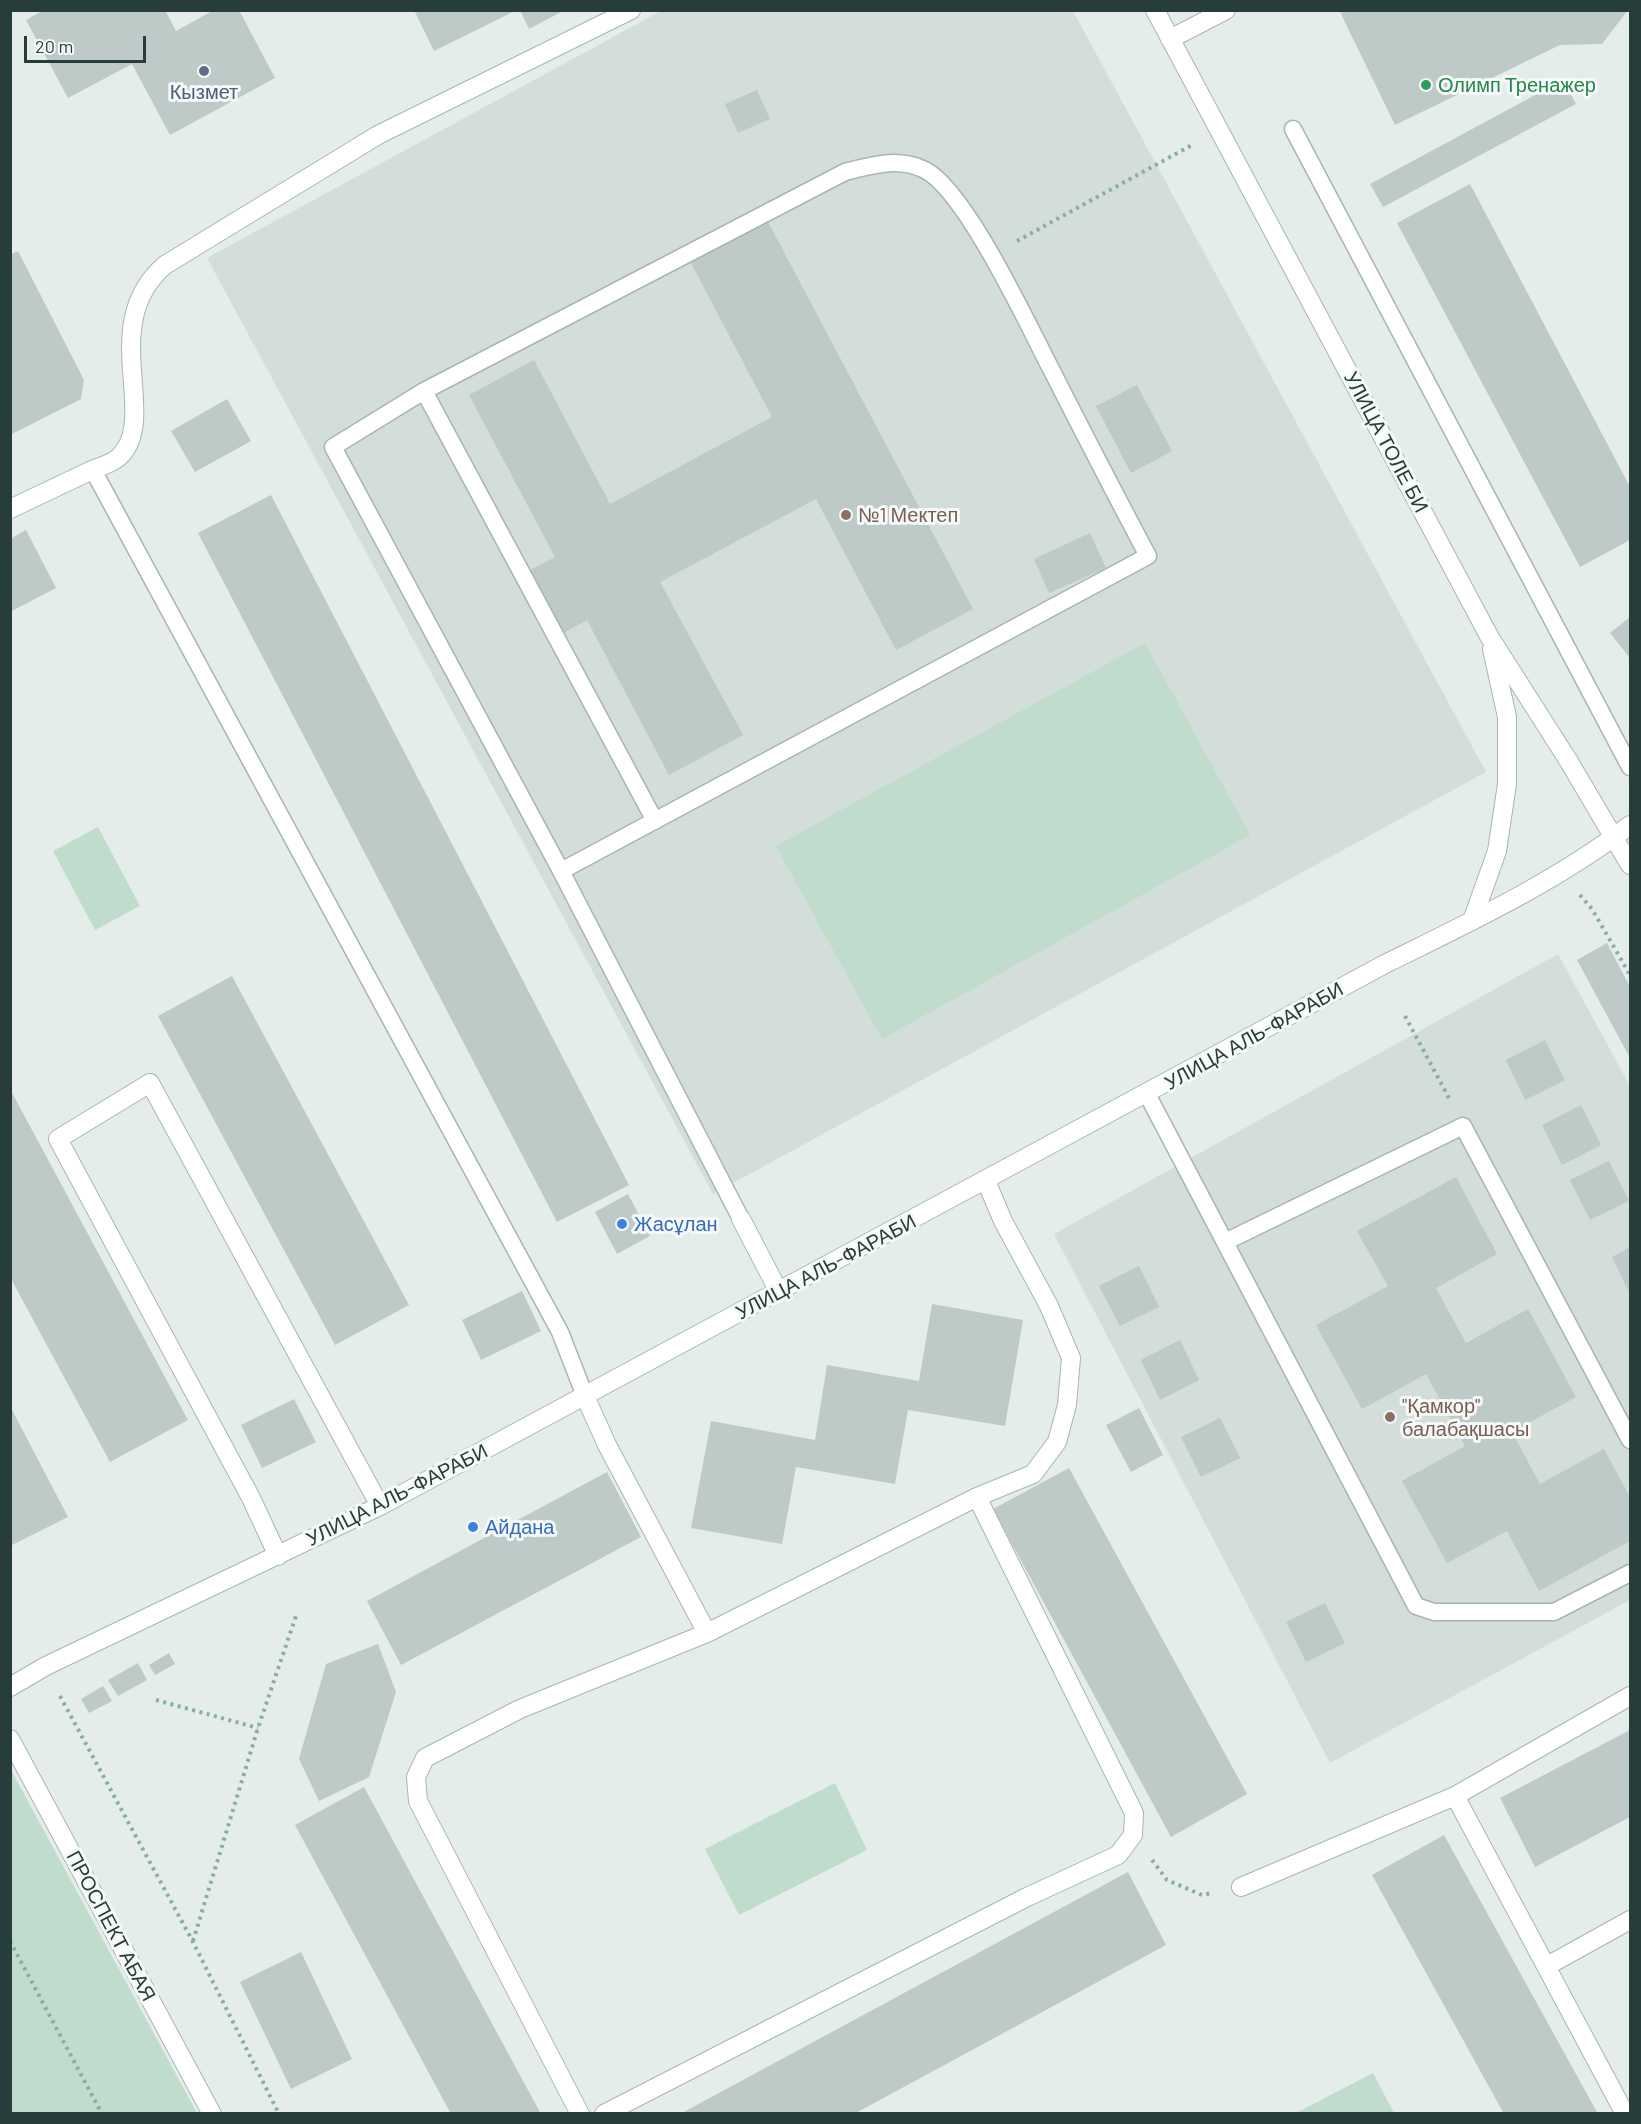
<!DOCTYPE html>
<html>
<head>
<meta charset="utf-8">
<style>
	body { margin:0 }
	#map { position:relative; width:1641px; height:2124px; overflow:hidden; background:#e5edeb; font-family:Barlow,sans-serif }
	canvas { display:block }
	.frame { position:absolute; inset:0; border:12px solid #263d3b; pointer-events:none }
	.scale { position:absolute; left:24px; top:36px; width:122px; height:27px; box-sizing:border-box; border:3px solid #263d3b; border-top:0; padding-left:8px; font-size:18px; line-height:21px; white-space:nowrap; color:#263d3b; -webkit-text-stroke:4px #f5f9f8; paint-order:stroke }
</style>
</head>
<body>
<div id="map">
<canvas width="1641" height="2124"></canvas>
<div class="frame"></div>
<div class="scale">20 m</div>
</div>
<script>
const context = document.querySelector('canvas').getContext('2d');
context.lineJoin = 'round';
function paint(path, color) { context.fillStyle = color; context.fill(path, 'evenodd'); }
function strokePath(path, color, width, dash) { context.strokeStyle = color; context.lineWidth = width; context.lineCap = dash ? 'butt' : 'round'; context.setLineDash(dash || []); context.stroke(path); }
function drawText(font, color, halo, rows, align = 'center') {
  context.font = font + ' Barlow,sans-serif'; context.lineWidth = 6; context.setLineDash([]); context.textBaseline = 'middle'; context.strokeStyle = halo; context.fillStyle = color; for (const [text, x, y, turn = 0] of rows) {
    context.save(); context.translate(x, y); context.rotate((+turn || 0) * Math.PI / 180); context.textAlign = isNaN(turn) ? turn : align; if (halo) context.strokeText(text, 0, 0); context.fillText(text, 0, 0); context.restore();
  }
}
const built = new Path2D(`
	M661,11H1073L1486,772L713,1194L207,258Z
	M1558,954L1630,1086V1600L1330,1763L1054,1234Z`);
const green = new Path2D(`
	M1145,643L1250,835L882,1039L776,846Z
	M98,827L140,906L95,930L53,851Z
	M11,1770L197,2113H11Z
	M835,1783L867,1850L739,1915L705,1849Z
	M1373,2073L1394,2113H1296Z`);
const building = new Path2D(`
	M44,10H165L176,31L214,10H239L275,78L170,135L132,64L68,98L26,20Z
	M414,10H512L513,12L434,51Z
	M520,10H565L529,29Z
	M1339,10H1628L1602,44L1560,45L1395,125Z
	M1563,80L1576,104L1383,207L1370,184Z
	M757,90L770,119L738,133L725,104Z
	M1470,184L1630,487V540L1580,567L1397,223Z
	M767,220L973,609L896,650L816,499L660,582L743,735L669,775L587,620L562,634L528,571L555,557L469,395L534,360L610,504L772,417L690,261Z
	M18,251L84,380L81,399L12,434L10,255Z
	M1137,385L1172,451L1131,473L1096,406Z
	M227,399L251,441L195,472L171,431Z
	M271,495L629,1185L557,1222L198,533Z
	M26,530L56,588L10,612V539Z
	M1090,533L1106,568L1049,593L1034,559Z
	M1630,617V658L1610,633Z
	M1607,943L1630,987V1058L1577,960Z
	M232,976L409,1305L335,1345L158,1016Z
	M1545,1040L1565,1080L1525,1100L1506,1060Z
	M10,1089L188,1420L110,1462L10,1277Z
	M1581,1105L1601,1145L1562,1165L1542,1125Z
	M1609,1161L1629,1201L1590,1220L1570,1180Z
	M1456,1177L1497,1254L1436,1288L1466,1343L1528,1309L1576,1397L1512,1432L1540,1484L1604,1449L1630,1497V1541L1539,1591L1507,1531L1447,1563L1402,1481L1465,1446L1426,1374L1362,1409L1316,1325L1388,1286L1357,1231Z
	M628,1194L650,1236L617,1254L595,1212Z
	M1630,1247V1294L1612,1257Z
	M1139,1266L1159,1307L1120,1326L1099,1286Z
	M522,1291L541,1331L481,1360L462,1320Z
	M932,1304L1023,1320L1005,1426L908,1410L895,1484L796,1467L782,1544L691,1528L711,1421L815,1440L827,1365L919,1381Z
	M1180,1340L1199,1380L1160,1400L1141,1360Z
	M294,1399L316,1442L262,1468L241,1425Z
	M10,1406L68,1517L10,1546Z
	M1139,1408L1163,1455L1131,1472L1106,1425Z
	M1220,1418L1240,1458L1201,1477L1181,1437Z
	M1069,1468L1247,1794L1171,1837L993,1509Z
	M607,1472L641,1537L401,1665L367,1601Z
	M1325,1603L1345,1643L1306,1662L1286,1622Z
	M378,1644L396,1692L369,1777L319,1801L299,1759L326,1664Z
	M169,1653L175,1664L155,1675L149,1665Z
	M138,1663L147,1680L118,1696L108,1680Z
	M103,1686L112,1701L89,1713L81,1699Z
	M1630,1730V1817L1535,1867L1500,1798Z
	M364,1787L541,2114H451L295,1825Z
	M1444,1835L1598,2114H1504L1372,1875Z
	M1128,1872L1166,1945L854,2114H680Z
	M301,1952L352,2059L291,2089L240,1982Z`);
const path = new Path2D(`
	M1017,241L1192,145
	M1580,895L1592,909L1630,975
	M1405,1016L1450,1100
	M60,1696L193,1942L279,2114
	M156,1700L258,1728
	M1152,1860L1167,1880L1202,1895L1212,1893
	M10,1941L102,2114
	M193,1941L258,1728L297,1613`);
const service = new Path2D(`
	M1293,129L1630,767
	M424,391L655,821
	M93,470L560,1332L585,1396
	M561,871L1148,556C1115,494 1083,432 1051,369C1028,325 966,191 925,170C899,157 871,165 845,172L424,391L333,447L561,871L741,1219
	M1147,1094L1416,1606L1434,1612H1554L1630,1573
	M1225,1242L1463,1126L1630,1440`);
const minor = new Path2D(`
	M1155,10L1489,636L1568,760L1630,865
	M1170,39L1226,10
	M10,509C37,496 63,484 90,471C98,467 112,464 119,457C161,418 96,324 165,265L378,135L631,10
	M1472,921L1497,851L1507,784V717L1492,649
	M741,1219L779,1292
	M585,1396L607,1445L707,1633
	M278,1556L251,1498L58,1139L150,1083L380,1506
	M10,1687L46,1666L380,1506L1385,964C1468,923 1556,882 1630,825
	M10,1739L212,2114
	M1455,1796L1625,2114
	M1241,1887L1455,1796L1630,1696
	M1547,1966L1630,1920
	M580,2114L418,1801L416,1777L425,1758L520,1709L707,1633L977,1497L1033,1474L1057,1442L1067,1405L1071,1358L1049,1306L1003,1221L986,1181
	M604,2114L1027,1897L1118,1855L1133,1835L1134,1813L977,1497`);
const markers = [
	[204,71,6,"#5c6f8a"],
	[1426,85,6,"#2e9e5b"],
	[846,515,6,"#8d6e63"],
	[622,1224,6,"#3f7fe0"],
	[1390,1417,6,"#8d6e63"],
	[473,1527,6,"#3f7fe0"]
];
const leisureNames = [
	["Олимп Тренажер",1438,85]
];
const serviceNames = [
	["Кызмет",204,92]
];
const streetNames = [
	["УЛИЦА ТОЛЕ БИ",1386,442,62],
	["УЛИЦА АЛЬ-ФАРАБИ",1254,1036,-29],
	["УЛИЦА АЛЬ-ФАРАБИ",826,1267,-28],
	["УЛИЦА АЛЬ-ФАРАБИ",397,1495,-27],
	["ПРОСПЕКТ АБАЯ",111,1926,62]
];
const educationNames = [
	["№1 Мектеп",858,515],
	["\"Қамкор\"",1402,1406],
	["балабақшасы",1402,1429]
];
const shopNames = [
	["Жасұлан",634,1224],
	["Айдана",485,1527]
];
paint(built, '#d3ddda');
paint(green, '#c0dccd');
paint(building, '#bdcac7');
strokePath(service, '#a8b5b3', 19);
strokePath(minor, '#a8b5b3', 20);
strokePath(path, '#88ada9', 4, [3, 4.5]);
strokePath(service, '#fff', 16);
strokePath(minor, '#fff', 18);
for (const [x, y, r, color] of markers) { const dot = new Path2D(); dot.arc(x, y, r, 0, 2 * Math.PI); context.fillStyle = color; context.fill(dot); strokePath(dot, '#f5f9f8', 2); }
drawText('20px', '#27864d', '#f5f9f8', leisureNames, 'left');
drawText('20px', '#4e5e75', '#f5f9f8', serviceNames);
drawText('20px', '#263d3b', '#f5f9f8', streetNames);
drawText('20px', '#785e54', '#f5f9f8', educationNames, 'left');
drawText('20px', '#366cbe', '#f5f9f8', shopNames, 'left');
</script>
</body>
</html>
